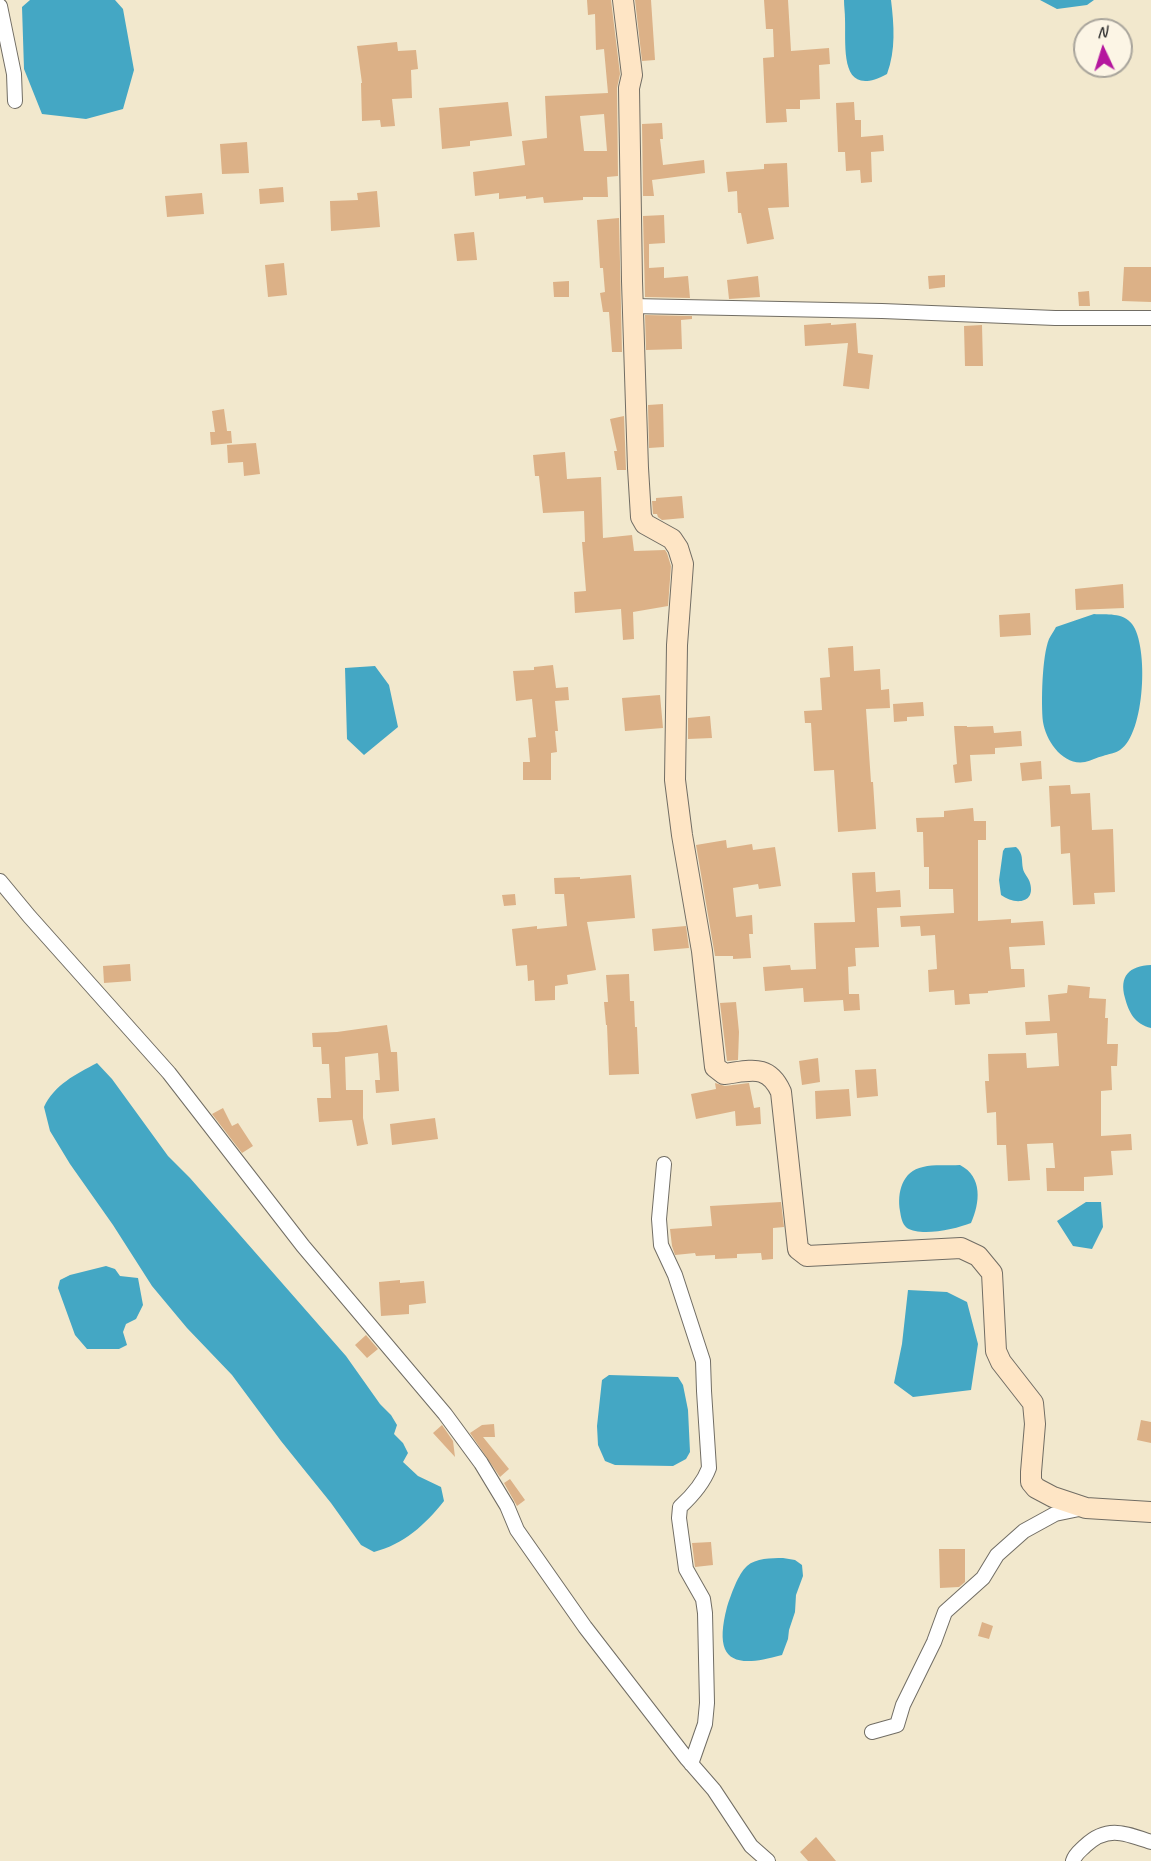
<!DOCTYPE html>
<html>
<head>
<meta charset="utf-8">
<style>
	body { margin:0 }
	#map { position:relative; width:1151px; height:1861px; overflow:hidden; background:#f2e8cd; font-family:Caveat,sans-serif }
	canvas { display:block }
	.north { position:absolute; left:1073px; top:18px; width:60px; height:60px; box-sizing:border-box; background:#fcf5e5; border:2px solid #a8a49b; border-radius:50%; rotate:356deg; font-size:16px; font-weight:700; line-height:24px; text-align:center; color:#2b2b2b }
	.north::after { content:''; display:block; margin:auto; width:21px; height:27px; background:#b5179e; clip-path:polygon(50% 0,100% 100%,50% 72%,0 100%) }
</style>
</head>
<body>
<div id="map">
<canvas width="1151" height="1861"></canvas>
<div class="north">N</div>
</div>
<script>
const context = document.querySelector('canvas').getContext('2d');
context.lineJoin = 'round';
function paint(path, color) { context.fillStyle = color; context.fill(path, 'evenodd'); }
function strokePath(path, color, width, dash) { context.strokeStyle = color; context.lineWidth = width; context.lineCap = dash ? 'butt' : 'round'; context.setLineDash(dash || []); context.stroke(path); }
const water = new Path2D(`
	M30,0H115L123,9L134,70L123,109L86,119L42,114L24,69L22,7Z
	M844,0H891C894,25 896,50 887,74C839,100 846,48 845,19C845,13 844,6 844,0Z
	M1040,0H1094L1087,5L1057,9Z
	M1094,614C1106,615 1123,612 1132,624C1149,646 1145,734 1120,750C1116,753 1108,754 1103,756C1097,757 1091,761 1085,762C1063,766 1046,741 1043,722C1041,703 1042,656 1049,639C1051,635 1054,631 1056,627Z
	M375,666L389,685L398,727L364,755L347,739L345,668Z
	M1016,847C1024,854 1021,860 1023,869C1024,874 1029,878 1030,883C1036,904 1014,905 1001,895L999,880L1003,851L1005,848Z
	M1151,965V1028C1135,1024 1129,1013 1125,998C1119,976 1129,966 1151,965Z
	M97,1063L112,1079L168,1156L190,1178L346,1356L380,1404L391,1415L397,1425L394,1434L403,1443L408,1453L403,1462L418,1476L441,1487L444,1501C425,1525 404,1544 374,1552L361,1545L331,1503L281,1441L232,1375L187,1328L152,1286L113,1225L70,1164L50,1131L44,1107C54,1085 76,1074 97,1063Z
	M960,1165C983,1177 980,1203 971,1223C956,1229 921,1237 907,1228C902,1224 901,1217 900,1211C897,1193 902,1171 923,1167C934,1164 948,1166 960,1165Z
	M1086,1202H1101L1103,1227L1092,1249L1073,1246L1057,1221Z
	M106,1266L115,1269L120,1276L138,1278L143,1305L136,1319L126,1324L123,1332L127,1345L119,1349H87L75,1335L58,1288L60,1280L70,1275Z
	M908,1290L947,1292L967,1302L978,1344L971,1390L913,1397L894,1383L902,1344Z
	M609,1375L678,1377L683,1385L688,1410L690,1452L686,1459L673,1466L615,1465L605,1461L598,1445L597,1426L602,1380Z
	M783,1558L795,1560L802,1565L803,1576L796,1595L795,1612L789,1630L788,1639L782,1655C733,1669 713,1661 727,1607C731,1595 738,1574 747,1566C756,1558 771,1558 783,1558Z`);
const building = new Path2D(`
	M587,0H611L620,74L617,88L618,176L607,177L608,197H583V200L544,203L543,197L526,199V196L499,199V193L475,196L473,172L525,165L522,141L547,138L545,96L608,93L604,49L596,50L595,14L588,15ZM604,114L607,151H584L580,116Z
	M635,0H651L655,60L642,61Z
	M764,0H788L791,51L829,48L830,64L819,65L820,99L800,100V109H786L787,122L766,123L763,58L774,57L773,29H766Z
	M397,42L398,51L416,50L418,69L411,70L412,98L392,99L395,126L381,127L380,120L362,121L361,83H362L357,46Z
	M508,102L512,136L470,141V146L442,149L439,108Z
	M854,102L855,120H861V137L883,135L884,151L871,152L872,182L861,183L860,170L846,171L845,152H838L836,103Z
	M662,123L663,139H660L663,165L704,160L705,173L652,180L654,196H643L642,124Z
	M247,142L249,173L222,174L220,144Z
	M787,163L789,207L768,208L774,239L747,244L741,213H738L737,191L728,192L726,172L764,169V164Z
	M283,187L284,202L260,204L259,189Z
	M377,191L380,227L331,231L330,201L358,200L357,193Z
	M202,193L204,214L167,217L165,196Z
	M664,215L665,243L649,244V268L664,267V278L688,276L690,298L645,297L643,216Z
	M619,218L622,352H612L609,312H603L600,293L605,292L603,268H600L597,220Z
	M474,232L477,260L457,261L454,234Z
	M284,263L287,295L268,297L265,265Z
	M1124,267H1151V302L1122,301Z
	M945,275V287L929,289L928,276Z
	M758,276L760,297L729,299L727,280Z
	M569,281V297H554L553,282Z
	M1089,291L1090,306H1079L1078,292Z
	M645,315L692,316V319L681,320L682,349L646,350Z
	M831,323V325L856,323L858,353L873,355L869,389L843,386L848,343L805,346L804,325Z
	M982,325L983,366H965L964,326Z
	M663,404L664,447L649,448L648,405Z
	M224,409L227,431H231L232,443L211,445L210,432H215L212,411Z
	M624,416L626,470H617L614,451H617L610,419Z
	M256,443L260,474L244,476L243,462L228,463L227,445Z
	M565,452L567,479L601,477L603,538L632,535L634,551L665,550L667,553L671,566L668,606L633,612L634,639L623,640L621,609L575,613L574,592L586,591L582,542H585L584,511L543,513L539,476H535L533,455Z
	M682,496L684,518L662,520L658,517L657,514H653L652,501H656V498Z
	M1123,584L1124,608L1076,610L1075,589Z
	M1030,613L1031,635L1000,637L999,615Z
	M853,646L854,671L880,669L881,690L889,689L890,708L866,709L871,782H873L876,829L838,832L834,770L814,771L811,723H805L804,711L822,710L820,678L830,677L828,648Z
	M553,665L556,688L568,687L569,700L555,701L558,731H555L557,752L551,753V780H523V762H530L528,738L536,737L532,699L516,701L513,671L534,670V667Z
	M660,695L663,728L625,731L622,698Z
	M923,702L924,716L907,717V721L894,722L893,704Z
	M710,716L712,738L688,739V718Z
	M954,726H967V727L993,726L994,733L1021,731L1022,746L995,748V754L970,755L972,781L955,783L953,765L957,764Z
	M1041,761L1042,779L1022,781L1020,763Z
	M1070,785L1071,794L1090,793L1092,830L1113,829L1115,892L1094,893L1095,904L1073,905L1070,853L1061,854L1060,826L1051,827L1049,786Z
	M973,808L974,821H986V840H978V921L1011,919V923L1043,921L1045,945L1009,947L1011,969H1024L1025,987L988,991V993L969,994L970,1004L955,1005L954,990L929,992L928,970L937,969L935,935L921,936L920,926L901,927L900,916L954,913L953,889H929V867H924L923,832H917L916,818L944,817V811Z
	M726,840L727,848L752,844L753,850L775,847L781,886L759,889L758,884L733,888L736,917L752,915L753,934H749L751,958L733,959V956H715L696,845Z
	M875,872L876,892L900,890L901,907L877,908L879,947L855,948L856,966L848,967L849,994H859L860,1010L844,1011L843,1000L804,1002L803,988L765,991L763,967L790,965L791,970L816,969L814,923L855,922L852,873Z
	M631,875L635,918L587,922L596,970L567,975L568,984L555,986V1000L535,1001L534,980L528,981L527,965L516,966L512,929L537,926V929L567,926L564,894H555L554,878L580,877V879Z
	M515,894L516,905L504,906L502,895Z
	M686,926L689,948L654,951L652,929Z
	M130,964L131,981L104,983L103,966Z
	M629,974L630,1001H634L635,1027H637L639,1074L609,1075L607,1025H606L604,1002H608L606,975Z
	M1068,985L1090,987L1089,998L1106,999L1105,1018H1108L1107,1044H1118L1117,1066H1111L1112,1090L1101,1091V1136L1131,1134L1132,1150L1111,1151L1113,1175L1084,1177V1191H1047L1046,1168H1055L1053,1143L1027,1144L1030,1180L1008,1181L1006,1145H997L996,1112L987,1113L985,1081H989L988,1054L1026,1053L1027,1068L1059,1066L1057,1033L1026,1035L1025,1022L1050,1021L1048,995L1067,993Z
	M736,1002L739,1032L738,1060L727,1061L720,1003Z
	M387,1025L391,1052H397L399,1091L376,1093L375,1080H380L378,1053L345,1057L346,1090H363V1118L368,1144L357,1146L352,1120L319,1122L317,1098H331L329,1064H322L321,1047H313L312,1033L337,1032Z
	M818,1058L820,1082L802,1085L799,1061Z
	M876,1069L878,1096L857,1098L855,1070Z
	M715,1083L725,1086L749,1083L754,1108L760,1107L761,1124L736,1126L735,1111L696,1119L691,1094L716,1089Z
	M849,1089L851,1116L816,1119L815,1091Z
	M223,1108L232,1126L238,1123L253,1146L242,1153L212,1114Z
	M435,1118L438,1139L392,1145L390,1124Z
	M781,1202L784,1227L773,1228V1259L762,1260L761,1253L737,1254V1258L715,1259V1255L696,1256L695,1253L675,1255L672,1246L670,1229L712,1226L710,1206Z
	M400,1280V1283L424,1281L426,1303L409,1305V1314L381,1316L379,1282Z
	M366,1335L378,1349L367,1358L355,1345Z
	M1141,1420L1151,1422V1443L1137,1440Z
	M494,1424L495,1437H483L509,1469L500,1477L470,1433L482,1425Z
	M442,1425L453,1441L455,1457L433,1433Z
	M510,1479L525,1500L517,1506L504,1483Z
	M711,1542L713,1565L695,1567L692,1543Z
	M939,1549H965V1582L959,1587L940,1588Z
	M982,1622L993,1626L989,1639L978,1636Z
	M816,1837L836,1861H808L800,1852Z`);
const minor = new Path2D(`
	M0,6L14,74L15,101
	M632,306L882,311L1055,318H1151
	M0,881L29,916L169,1073L303,1246L445,1414L481,1463L507,1506L517,1530L585,1627L687,1759L714,1790L751,1846L768,1861
	M664,1164L659,1219L661,1245L675,1275L703,1361L704,1391L709,1468C703,1484 692,1496 680,1507L679,1518L686,1569L703,1599L705,1613L707,1703L705,1724L691,1764
	M872,1732L897,1725L903,1705L934,1642L945,1612L983,1578L997,1555L1024,1531L1055,1514L1084,1508
	M1073,1861C1075,1854 1080,1851 1085,1846C1107,1825 1125,1833 1151,1842`);
const secondary = new Path2D(`
	M623,0L632,75L629,88L632,281L638,468L641,517L645,524L672,539L678,548L683,564L677,645L675,780L682,835L702,951L715,1067L724,1074C750,1071 768,1063 781,1092L798,1249L807,1256L961,1248L978,1256L992,1273L996,1351L1001,1362L1033,1403L1035,1424L1031,1472V1482L1036,1488L1053,1497L1086,1508L1151,1512`);
paint(water, '#44a7c4');
paint(building, '#dcb187');
strokePath(minor, '#716d64', 16);
strokePath(secondary, '#716d64', 22);
strokePath(minor, '#fff', 14);
strokePath(secondary, '#fee5c5', 20);
</script>
</body>
</html>
